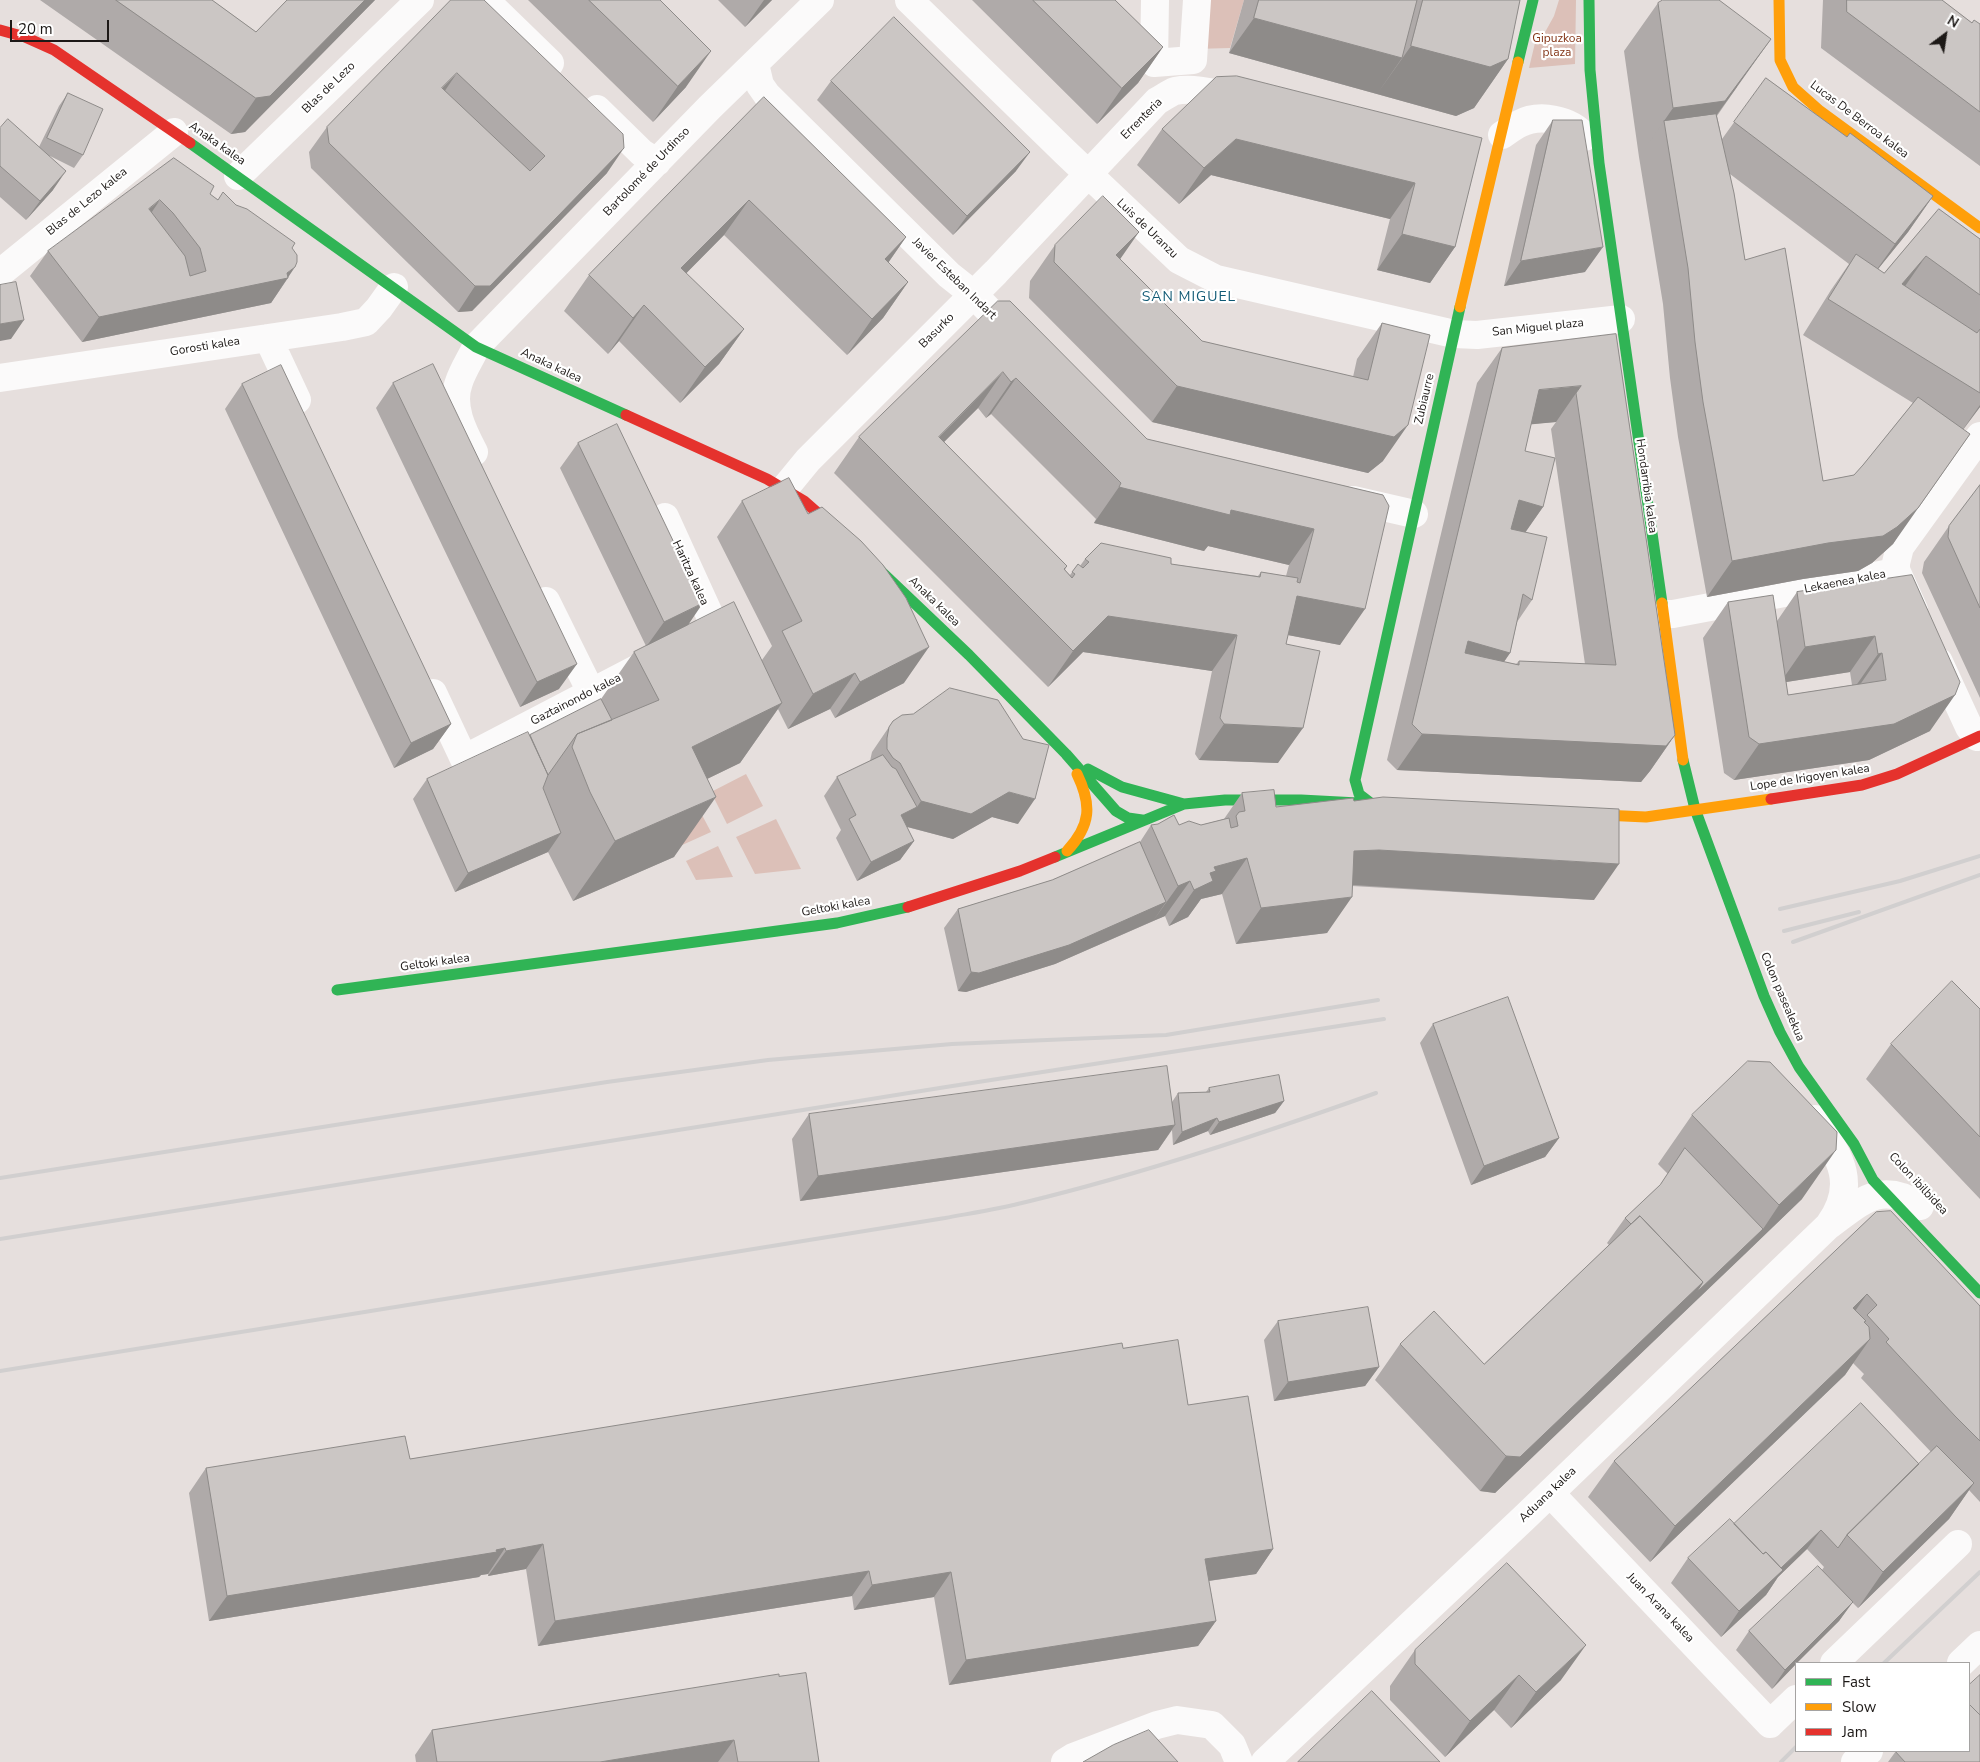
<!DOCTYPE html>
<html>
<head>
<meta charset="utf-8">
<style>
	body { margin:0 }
	#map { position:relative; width:1980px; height:1762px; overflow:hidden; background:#e6dfdd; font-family:"Nunito Sans",sans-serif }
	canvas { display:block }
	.legend { position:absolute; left:1795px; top:1662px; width:175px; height:90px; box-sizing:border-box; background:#fff; border:1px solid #a5a3a2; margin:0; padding:6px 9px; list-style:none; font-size:15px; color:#1d1917 }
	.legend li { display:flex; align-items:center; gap:10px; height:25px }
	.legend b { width:25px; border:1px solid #a5a3a2 }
	.north { position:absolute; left:1920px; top:10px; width:50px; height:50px; -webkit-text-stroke:4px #fff; paint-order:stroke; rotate:31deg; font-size:14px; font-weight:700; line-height:20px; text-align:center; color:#1d1917 }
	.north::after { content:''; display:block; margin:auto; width:18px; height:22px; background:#1d1917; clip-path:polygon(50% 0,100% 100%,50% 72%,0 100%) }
	.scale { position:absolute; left:10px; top:20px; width:99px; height:22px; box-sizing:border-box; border:2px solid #1d1917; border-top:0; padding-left:6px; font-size:15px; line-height:18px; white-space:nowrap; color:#1d1917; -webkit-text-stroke:4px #fff; paint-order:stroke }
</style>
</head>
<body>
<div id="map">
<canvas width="1980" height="1762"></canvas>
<ul class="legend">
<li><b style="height:6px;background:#30b455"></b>Fast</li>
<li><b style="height:6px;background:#ff9f0a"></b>Slow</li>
<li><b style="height:6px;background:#e5322d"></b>Jam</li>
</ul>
<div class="north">N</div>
<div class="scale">20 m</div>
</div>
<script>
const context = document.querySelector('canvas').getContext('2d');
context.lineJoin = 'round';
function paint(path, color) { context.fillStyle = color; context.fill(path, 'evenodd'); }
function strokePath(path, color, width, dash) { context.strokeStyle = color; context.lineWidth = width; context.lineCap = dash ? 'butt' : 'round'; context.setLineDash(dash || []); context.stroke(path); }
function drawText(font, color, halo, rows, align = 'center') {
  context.font = font + ' "Nunito Sans",sans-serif'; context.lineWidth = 4.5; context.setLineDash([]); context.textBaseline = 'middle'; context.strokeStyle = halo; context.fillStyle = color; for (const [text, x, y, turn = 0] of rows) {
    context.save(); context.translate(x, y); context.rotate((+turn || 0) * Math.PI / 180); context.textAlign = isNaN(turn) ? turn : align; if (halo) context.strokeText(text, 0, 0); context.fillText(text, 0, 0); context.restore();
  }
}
const green = new Path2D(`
	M1197,0H1244L1230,48L1194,49Z
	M1559,0H1576L1575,64L1529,68L1535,43L1544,34L1554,16Z
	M746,774L763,806L727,824L711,792Z
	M694,800L711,832L680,846Z
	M776,819L801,869L755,874L736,837Z
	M718,846L733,877L696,880L686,861Z`);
const street = new Path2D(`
	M485,0L550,63
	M909,0L1066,153L1179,260L1216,279L1454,334L1477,335L1621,319
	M1155,0L1154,63L1193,60L1197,0
	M755,64L760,85L767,95L949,275L973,294L1014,336
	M597,109L642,153L657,162
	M1502,135C1508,131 1513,127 1519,124C1539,113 1571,119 1585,137
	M238,176L420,0
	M0,273L174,132
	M268,338L297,400
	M0,378L342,327L366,322L379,308L394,287
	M474,452C463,431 450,406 459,382C463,370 471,358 476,347L710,107L820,0
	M785,488L808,460L996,272L1157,101C1163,98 1169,93 1175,91C1195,87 1217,94 1237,98
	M1353,500L1414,514
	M665,517L716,629L697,638
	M546,601L591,692
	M1914,610L1896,570V563L1900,547L1980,436
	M1664,614H1673L1890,573L1896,570
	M1939,662L1969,727L1977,737
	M433,693L464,759L648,663
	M1815,1119C1839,1156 1859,1183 1829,1225
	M1550,1493L1770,1724L1796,1699
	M1834,1663L1958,1544
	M1961,1663L1980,1645
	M1065,1762L1073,1757L1157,1725L1177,1720L1212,1725L1232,1745L1239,1762
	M1265,1762L1524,1518L1828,1226C1861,1202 1880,1180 1920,1206
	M1855,1762L1869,1751`);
const fast = new Path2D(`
	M1589,0L1590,70L1599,163L1662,603
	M1518,62L1533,0
	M190,143L476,347L626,415
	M846,538L969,655L1066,754L1116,811L1128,818L1142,820
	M1683,760L1695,809L1764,996L1780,1032L1799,1067L1854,1144L1873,1180L1980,1293
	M1088,769L1122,787L1184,804
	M1372,804L1359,794L1355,780L1460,307
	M1055,857L1184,804L1225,800H1301L1358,803
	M337,990L837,923L908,907`);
const slow = new Path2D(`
	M1779,0L1780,60L1793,87L1820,111L1980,228
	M1460,307L1518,62
	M1662,603L1683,760
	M1581,814L1646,817L1771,799
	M1067,851C1091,825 1092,805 1077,774`);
const jam = new Path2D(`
	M0,30L25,37L54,50L190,143
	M626,415L767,479L804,501L846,538
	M1771,799L1862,785L1897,774L1980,736
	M908,907L1020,871L1055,857`);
const rail = new Path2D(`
	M1780,909L1900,881L1980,856
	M1784,931L1859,912
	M1793,942L1980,875
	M0,1178L607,1082L768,1060L952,1044L1166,1035L1378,1000
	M0,1239L946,1087L1384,1019
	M0,1371L945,1218C972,1213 999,1209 1026,1202C1145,1173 1261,1134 1376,1093
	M1884,1663L1980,1572
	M1781,1762L1796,1747`);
const wall = new Path2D(`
	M40,0H212L256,32L287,0H375L245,132L231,134Z
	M451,0L607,173L472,311L458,312L311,168L309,152L327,127Z
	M528,0H660L686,87L653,122Z
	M718,0H772L745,27Z
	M972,0H1115L1163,47L1138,83L1097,124Z
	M1244,0H1520L1508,59L1474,108L1456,116L1229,53Z
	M1823,0H1942L1972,23L1980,24V166L1821,48Z
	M1658,3L1737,87L1717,116L1722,139L1766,78L1847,137L1933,196L1908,232L1878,269L1884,273L1939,209L1980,239V407L1963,430L1893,544L1872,563L1858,571L1803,579L1707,597L1678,437L1670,378L1663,304L1639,157L1624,51ZM1730,174L1849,264L1831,290L1803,335L1913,403L1863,465L1854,475L1823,481L1745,260Z
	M831,81L1016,171L953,235L817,100Z
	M68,93L83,155L74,168L50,156L53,190L26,220L0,197V128L39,147L59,106Z
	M764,97L906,237L888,263L908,282L883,318L847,355L724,235L686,273L744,329L719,364L680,403L619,341L608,354L564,311L589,275Z
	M1553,120L1585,272L1504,286L1536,145Z
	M1162,129L1482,138L1455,247L1430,283L1377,270L1390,219L1211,175L1179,204L1137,165Z
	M174,158L210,194L218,200L236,205L292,248L288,278L271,303L82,342L30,276L48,251Z
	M1055,245L1120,259L1202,341L1353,377L1357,359L1382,323L1383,461L1368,473L1152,422L1029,298L1030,281Z
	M998,301L1147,439L1383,495L1340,645L1288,635L1286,644L1278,763L1199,760L1195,754L1212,671L1083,652L1048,687L834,473L859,437ZM978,408L986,418L991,414L1096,519L1094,523L1204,551L1208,546L1289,565L1286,576L1261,572L1258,576L1171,564L1085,559L1080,566L1078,564L1070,575L1065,570L1067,566L944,442Z
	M1616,334L1675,735L1650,771L1641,782L1397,770L1387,760L1477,383L1502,348ZM1556,422L1551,429L1585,664L1519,661L1516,664L1504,662L1510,653L1517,622L1532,600L1525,532L1543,507L1525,451L1531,424Z
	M393,383L559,689L520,707L376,408Z
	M242,384L451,724L433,749L394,768L225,409Z
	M578,443L687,625L762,660L772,646L717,537L742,501L808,514L904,683L835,718L830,709L788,729L778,709L740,763L707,779L674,857L573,901L548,852L455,892L413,799L427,779L530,735L601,699L634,652L646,646L560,468Z
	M1980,485V698L1922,573L1924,562L1949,526Z
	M1912,575L1930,731L1869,760L1734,780L1724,773L1703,638L1728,602L1777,621L1797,592ZM1850,672L1852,685L1788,695L1786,682Z
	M913,714L1018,824L992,817L953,839L907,827L914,841L900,860L857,881L836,838L841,830L824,796L837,777L870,761L872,752L893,721Z
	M1242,793L1276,807L1354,801L1594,900L1352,886L1327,933L1236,944L1222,894L1201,899L1188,917L1169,926L1165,916L1055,964L966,992L958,991L944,928L958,909L1052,880L1140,842L1151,825H1201L1224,819Z
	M1980,1009V1199L1866,1079L1891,1044Z
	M1433,1024L1559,1138L1545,1157L1471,1185L1420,1043Z
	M1209,1088L1284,1101L1275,1113L1210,1135L1208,1131L1173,1145L1172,1130L1158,1150L800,1201L792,1139L809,1114L1172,1102L1178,1093L1206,1092Z
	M1692,1115L1802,1199L1495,1493L1480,1491L1375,1380L1400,1344L1484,1364L1609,1245L1607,1243L1625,1218L1660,1185L1668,1174L1658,1164Z
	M1876,1212L1980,1306V1502L1969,1490L1949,1519L1858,1608L1852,1602L1839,1621L1796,1663V1664L1772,1689L1736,1650L1749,1631L1822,1570L1824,1567L1807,1549L1778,1577L1766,1595L1721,1637L1671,1583L1688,1558L1734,1524L1919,1464L1931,1452L1861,1378L1864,1374L1853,1363L1845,1375L1650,1562L1588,1497L1614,1461Z
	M1278,1321L1379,1367L1365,1386L1274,1401L1264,1340Z
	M1123,1348L1188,1405L1273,1549L1256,1574L1209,1581L1216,1621L1198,1646L949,1685L934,1597L854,1610L852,1596L538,1646L526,1569L488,1576V1574L481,1575L479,1577L209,1621L189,1493L206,1468L410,1459Z
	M1415,1650L1561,1680L1511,1728L1494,1710L1445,1757L1390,1700V1686Z
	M779,1676L819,1762H416L415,1755L432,1730Z
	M1896,1751H1969L1980,1762H1888Z`);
const shadedWall = new Path2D(`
	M365,0H375L245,132L231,134L256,98Z
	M764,0H772L745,27Z
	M1254,18L1402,58L1377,94L1229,53Z
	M1771,39L1737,87L1691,150L1664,121L1639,157L1673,108Z
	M1411,46L1508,59L1474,108L1456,116L1377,94Z
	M1163,47L1138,83L1097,124L1122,88Z
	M711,51L686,87L653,122L678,86Z
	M457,73L440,98L442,88Z
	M1236,139L1415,183L1390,219L1211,175L1179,204L1204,168Z
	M624,148L607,173L472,311L458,312L475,286Z
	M1030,152L1016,171L953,235L967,216Z
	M66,171L53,190L26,220L40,201Z
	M1933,196L1908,232L1870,279L1895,244Z
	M160,200L143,225L149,209Z
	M749,200L724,235L656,304L681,268Z
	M1139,232L1114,268L1116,255Z
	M1402,234L1455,247L1430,283L1377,270Z
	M906,237L881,273L885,259Z
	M1603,247L1585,272L1504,286L1521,261Z
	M1926,256L1901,292L1902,284Z
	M295,267L271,303L82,342L99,317L287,273Z
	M908,282L883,318L847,355L872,319Z
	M644,305L619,341L608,354L633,318Z
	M24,320L11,339L0,341V324Z
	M744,329L719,364L680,403L705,367Z
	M1003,372L978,408L914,472L939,437Z
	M1016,378L991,414L986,418L1011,382Z
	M1177,386L1408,425L1383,461L1368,473L1152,422Z
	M1581,386L1556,422L1514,426L1539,390Z
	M1980,405V407L1961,432Z
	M1970,434L1893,544L1872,563L1858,571L1803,579L1707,597L1732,561Z
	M1119,487L1231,510L1314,529L1289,565L1208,546L1204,551L1094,523Z
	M1519,500L1543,507L1518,543L1494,536Z
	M1297,596L1365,609L1340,645L1272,632Z
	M703,603L686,628L646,647L664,622Z
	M1108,616L1237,635L1212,671L1083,652L1048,687L1073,651Z
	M1875,636L1850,672L1780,683L1805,647Z
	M1468,641L1510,653L1485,689L1443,677Z
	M929,647L904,683L835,718L860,682Z
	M1882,653L1857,689L1853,690L1878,654Z
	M577,664L559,689L520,707L537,682Z
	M855,673L830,709L788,729L813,694Z
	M1955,695L1930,731L1869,760L1734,780L1759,744Z
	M782,703L740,763L649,807L692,747Z
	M451,724L433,749L394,768L411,743Z
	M1224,724L1303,728L1278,763L1199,760Z
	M1422,734L1675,735L1650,771L1641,782L1397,770Z
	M1009,792L1035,799L1018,824L992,817L953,839L904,826L901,815L917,807L921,801Z
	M716,797L674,857L573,901L615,841Z
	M561,833L548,852L455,892L468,873Z
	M914,841L900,860L857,881L871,862Z
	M1379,850L1619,864L1594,900L1354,885L1328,887L1354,851Z
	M1247,858L1222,894L1201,899L1188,917L1169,926L1194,890L1214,867Z
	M1190,881L1165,916L1153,921L1178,886Z
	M1352,897L1327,933L1236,944L1261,908Z
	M1166,902L1153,921L1055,964L966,992L958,991L971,972Z
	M1284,1101L1275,1113L1210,1135L1219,1122Z
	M1217,1118L1208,1131L1173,1145L1182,1132Z
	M1175,1125L1158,1150L800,1201L818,1176Z
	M1559,1138L1545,1157L1471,1185L1484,1166Z
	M1836,1150L1802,1199L1745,1254L1495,1493L1480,1491L1506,1456L1763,1229L1779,1205Z
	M1867,1294L1842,1330L1853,1308Z
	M1870,1339L1845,1375L1650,1562L1675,1526Z
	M1379,1367L1365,1386L1274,1401L1288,1382Z
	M1974,1483L1949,1519L1858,1608L1883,1572Z
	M1821,1530L1807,1549L1778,1577L1766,1595L1721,1637L1739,1611L1776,1573Z
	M543,1544L526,1569L488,1576L506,1551Z
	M505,1548L488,1574L481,1575L479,1577L209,1621L227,1596Z
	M1273,1549L1256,1574L1187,1584L1205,1559Z
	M869,1571L852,1596L538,1646L555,1621Z
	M951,1572L934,1597L854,1610L872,1585Z
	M1853,1602L1839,1621L1797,1663H1796V1664L1772,1689L1785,1670Z
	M1216,1621L1198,1646L949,1685L966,1660Z
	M1586,1645L1561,1680L1511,1728L1536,1692Z
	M1519,1675L1494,1710L1445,1757L1470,1721Z
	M734,1740L718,1762H600Z`);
const building = new Path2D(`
	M116,0H212L256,32L287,0H365L270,96L256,98Z
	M451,0H484L623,134L624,148L490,286H475L329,143L327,127ZM457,73L545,156L530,171L442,88Z
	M589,0H660L711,51L678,86Z
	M1033,0H1115L1163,47L1122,88Z
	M1259,0H1417L1402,58L1254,18Z
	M1423,0H1520L1508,59L1490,67L1411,46Z
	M1663,0H1719L1771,39L1725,101L1673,108L1658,3Z
	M1847,0H1942L1972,23L1974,20L1980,24V112L1847,12Z
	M894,17L1030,152L967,216L831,81Z
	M1237,76L1482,138L1455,247L1402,234L1415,183L1236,139L1204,168L1162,129L1216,77Z
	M1766,78L1847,137L1850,133L1933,196L1895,244L1734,122Z
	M68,93L103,109L83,155L47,138Z
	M764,97L906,237L885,259L908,282L872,319L749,200L681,268L744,329L705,367L644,305L633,318L589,275Z
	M1716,114L1734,193L1745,260L1785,248L1823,481L1854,475L1863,465L1918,397L1970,434L1918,508L1897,527L1883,536L1828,543L1732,561L1703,402L1695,342L1688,268L1664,121Z
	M8,119L66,171L40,201L0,166V128Z
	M1553,120H1582L1603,247L1521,261Z
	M174,158L214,186L210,194L218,200L223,192L236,205L247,209L295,243L292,248L297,255V262L295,267L287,273L288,278L99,317L48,251ZM160,200L173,213L200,248L206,271L190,276L185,256L149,209Z
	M1103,196L1139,232L1116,255L1202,341L1368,380L1382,323L1430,335L1408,425L1394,437L1177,386L1054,262L1055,245Z
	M1939,209L1980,239V295L1926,256L1902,284L1977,333L1980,329V393L1828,299L1856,254L1884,273Z
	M16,282L24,320L0,324V285Z
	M998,301H1010L1147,439L1383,495L1389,506L1365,609L1297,596L1286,644L1320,651L1303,728L1224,724L1220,718L1237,635L1108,616L1073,651L859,437ZM1003,372L1011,382L1016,378L1121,483L1119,487L1230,515L1231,510L1314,529L1300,583L1297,582L1298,578L1261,572L1260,577L1171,564V558L1101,543L1085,559L1089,562L1083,568L1078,564L1072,572L1075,574L1072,578L1064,569L1067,566L939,437Z
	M1616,334L1675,735L1666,746L1422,734L1412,724L1502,348ZM1581,386L1576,393L1616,665L1519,661V665L1465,653L1468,641L1510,653L1523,594L1532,600L1547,537L1511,529L1519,500L1543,507L1555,458L1525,451L1539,390Z
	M433,364L577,664L537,682L393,383Z
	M281,365L451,724L411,743L242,384Z
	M617,424L703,603L664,622L578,443Z
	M789,478L808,514L822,507L861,541L883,565L906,598L929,647L860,682L855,673L813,694L782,631L802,621L742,501Z
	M1980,485V608L1948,537L1949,526Z
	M1912,575L1960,682L1955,695L1894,724L1759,744L1749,737L1728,602L1773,595L1788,695L1886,680L1882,653L1878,654L1875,636L1805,647L1797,592Z
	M734,602L782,703L692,747L716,797L615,841L590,792L572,747L577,734L659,700L634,652Z
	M950,688L998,700L1023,739L1049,745L1035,799L1009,792L971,814L921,801L900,763L893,758L887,749V738L889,727L893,721L902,715L913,714Z
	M601,699L612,720L577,734L548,775L530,735Z
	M528,732L548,775L543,788L561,833L468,873L427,779Z
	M883,755L892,767L896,769L917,807L901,815L914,841L871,862L849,819L856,815L837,777Z
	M1274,790L1276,807L1353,798L1354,801L1383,797L1619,809V864L1379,850L1354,851L1352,897L1261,908L1247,858L1214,867L1216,871L1210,873L1213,881L1194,890L1190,881L1178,886L1151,825L1158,824L1174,815L1179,825L1189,821L1201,825L1229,818L1231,828L1238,826L1236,816L1239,812L1245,811L1242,793Z
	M1140,842L1166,902L1069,945L979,973L971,972L958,909L1052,880Z
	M1952,981L1980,1009V1137L1891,1044Z
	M1508,997L1559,1138L1484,1166L1433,1024Z
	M1748,1061L1770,1062L1837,1132L1836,1150L1779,1205L1692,1115Z
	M1167,1066L1175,1125L818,1176L809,1114Z
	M1279,1075L1284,1101L1219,1122L1217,1118L1182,1132L1178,1093L1210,1092L1209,1088Z
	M1685,1148L1763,1229L1696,1293L1703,1282L1640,1216L1631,1224L1625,1218L1660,1185Z
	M1891,1211L1980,1306V1441L1955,1416L1886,1342L1889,1339L1867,1315L1877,1305L1867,1294L1853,1308L1866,1321L1864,1322L1869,1327L1870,1339L1675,1526L1614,1461L1876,1212Z
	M1640,1216L1703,1282L1520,1457L1506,1456L1400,1344L1434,1311L1484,1364Z
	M1368,1307L1379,1367L1288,1382L1278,1321Z
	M1178,1340L1188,1405L1248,1396L1273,1549L1205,1559L1216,1621L966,1660L951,1572L872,1585L869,1571L555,1621L543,1544L506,1551L505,1548L496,1550L497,1552L227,1596L206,1468L405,1436L410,1459L1122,1343L1123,1348Z
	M1861,1403L1919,1464L1847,1535L1838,1548L1821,1530L1781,1568L1766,1552L1763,1554L1734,1524Z
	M1937,1446L1974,1483L1883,1572L1847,1535Z
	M1730,1519L1763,1554L1766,1552L1783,1570L1739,1611L1688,1558Z
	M1507,1563L1586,1645L1536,1692L1519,1675L1470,1721L1415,1664V1650Z
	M1818,1566L1853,1602L1785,1670L1749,1631Z
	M806,1673L819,1762H738L734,1740L600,1762H437L432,1730L779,1674V1676Z
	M1980,1675V1715L1969,1704V1685Z
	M1372,1691L1440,1762H1298Z
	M1969,1704L1980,1715V1762H1905L1895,1751H1969Z
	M1149,1730L1178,1762H1083L1113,1745Z`);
const parkNames = [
	["Gipuzkoa",1557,39],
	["plaza",1557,53]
];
const streetNames = [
	["Blas de Lezo",329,88,-44],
	["Errenteria",1142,119,-45],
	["Lucas De Berroa kalea",1859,120,37],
	["Anaka kalea",217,144,35],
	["Bartolomé de Urdinso",647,172,-46],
	["Blas de Lezo kalea",87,202,-39],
	["Luis de Uranzu",1147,229,44],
	["Javier Esteban Indart",954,279,44],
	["San Miguel plaza",1538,328,-6],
	["Basurko",937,331,-45],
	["Gorosti kalea",205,347,-9],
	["Anaka kalea",551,366,25],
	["Zubiaurre",1425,399,-77],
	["Hondarribia kalea",1646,486,82],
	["Haritza kalea",690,573,65],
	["Lekaenea kalea",1845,582,-11],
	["Anaka kalea",934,602,44],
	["Gaztainondo kalea",576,700,-27],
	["Lope de Irigoyen kalea",1810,778,-9],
	["Geltoki kalea",836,907,-10],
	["Geltoki kalea",435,963,-8],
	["Colon pasealekua",1782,997,67],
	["Colon ibilbidea",1918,1184,47],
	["Aduana kalea",1548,1495,-44],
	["Juan Arana kalea",1660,1608,46]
];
const neighbourhoodNames = [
	["SAN MIGUEL",1189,298]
];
paint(green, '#dcc0b8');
strokePath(street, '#fbfafa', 28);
strokePath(fast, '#30b455', 11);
strokePath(slow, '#ff9f0a', 11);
strokePath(jam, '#e5322d', 11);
strokePath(rail, '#d1cfcf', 4);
paint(wall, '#afaaa9');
paint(shadedWall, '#8e8b89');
paint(building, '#cbc6c4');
strokePath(building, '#8e8b89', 1);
drawText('12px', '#833416', '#fff', parkNames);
drawText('12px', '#1d1917', '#fff', streetNames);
context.letterSpacing = '1px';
drawText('14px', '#105974', '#fff', neighbourhoodNames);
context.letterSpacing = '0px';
</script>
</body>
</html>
